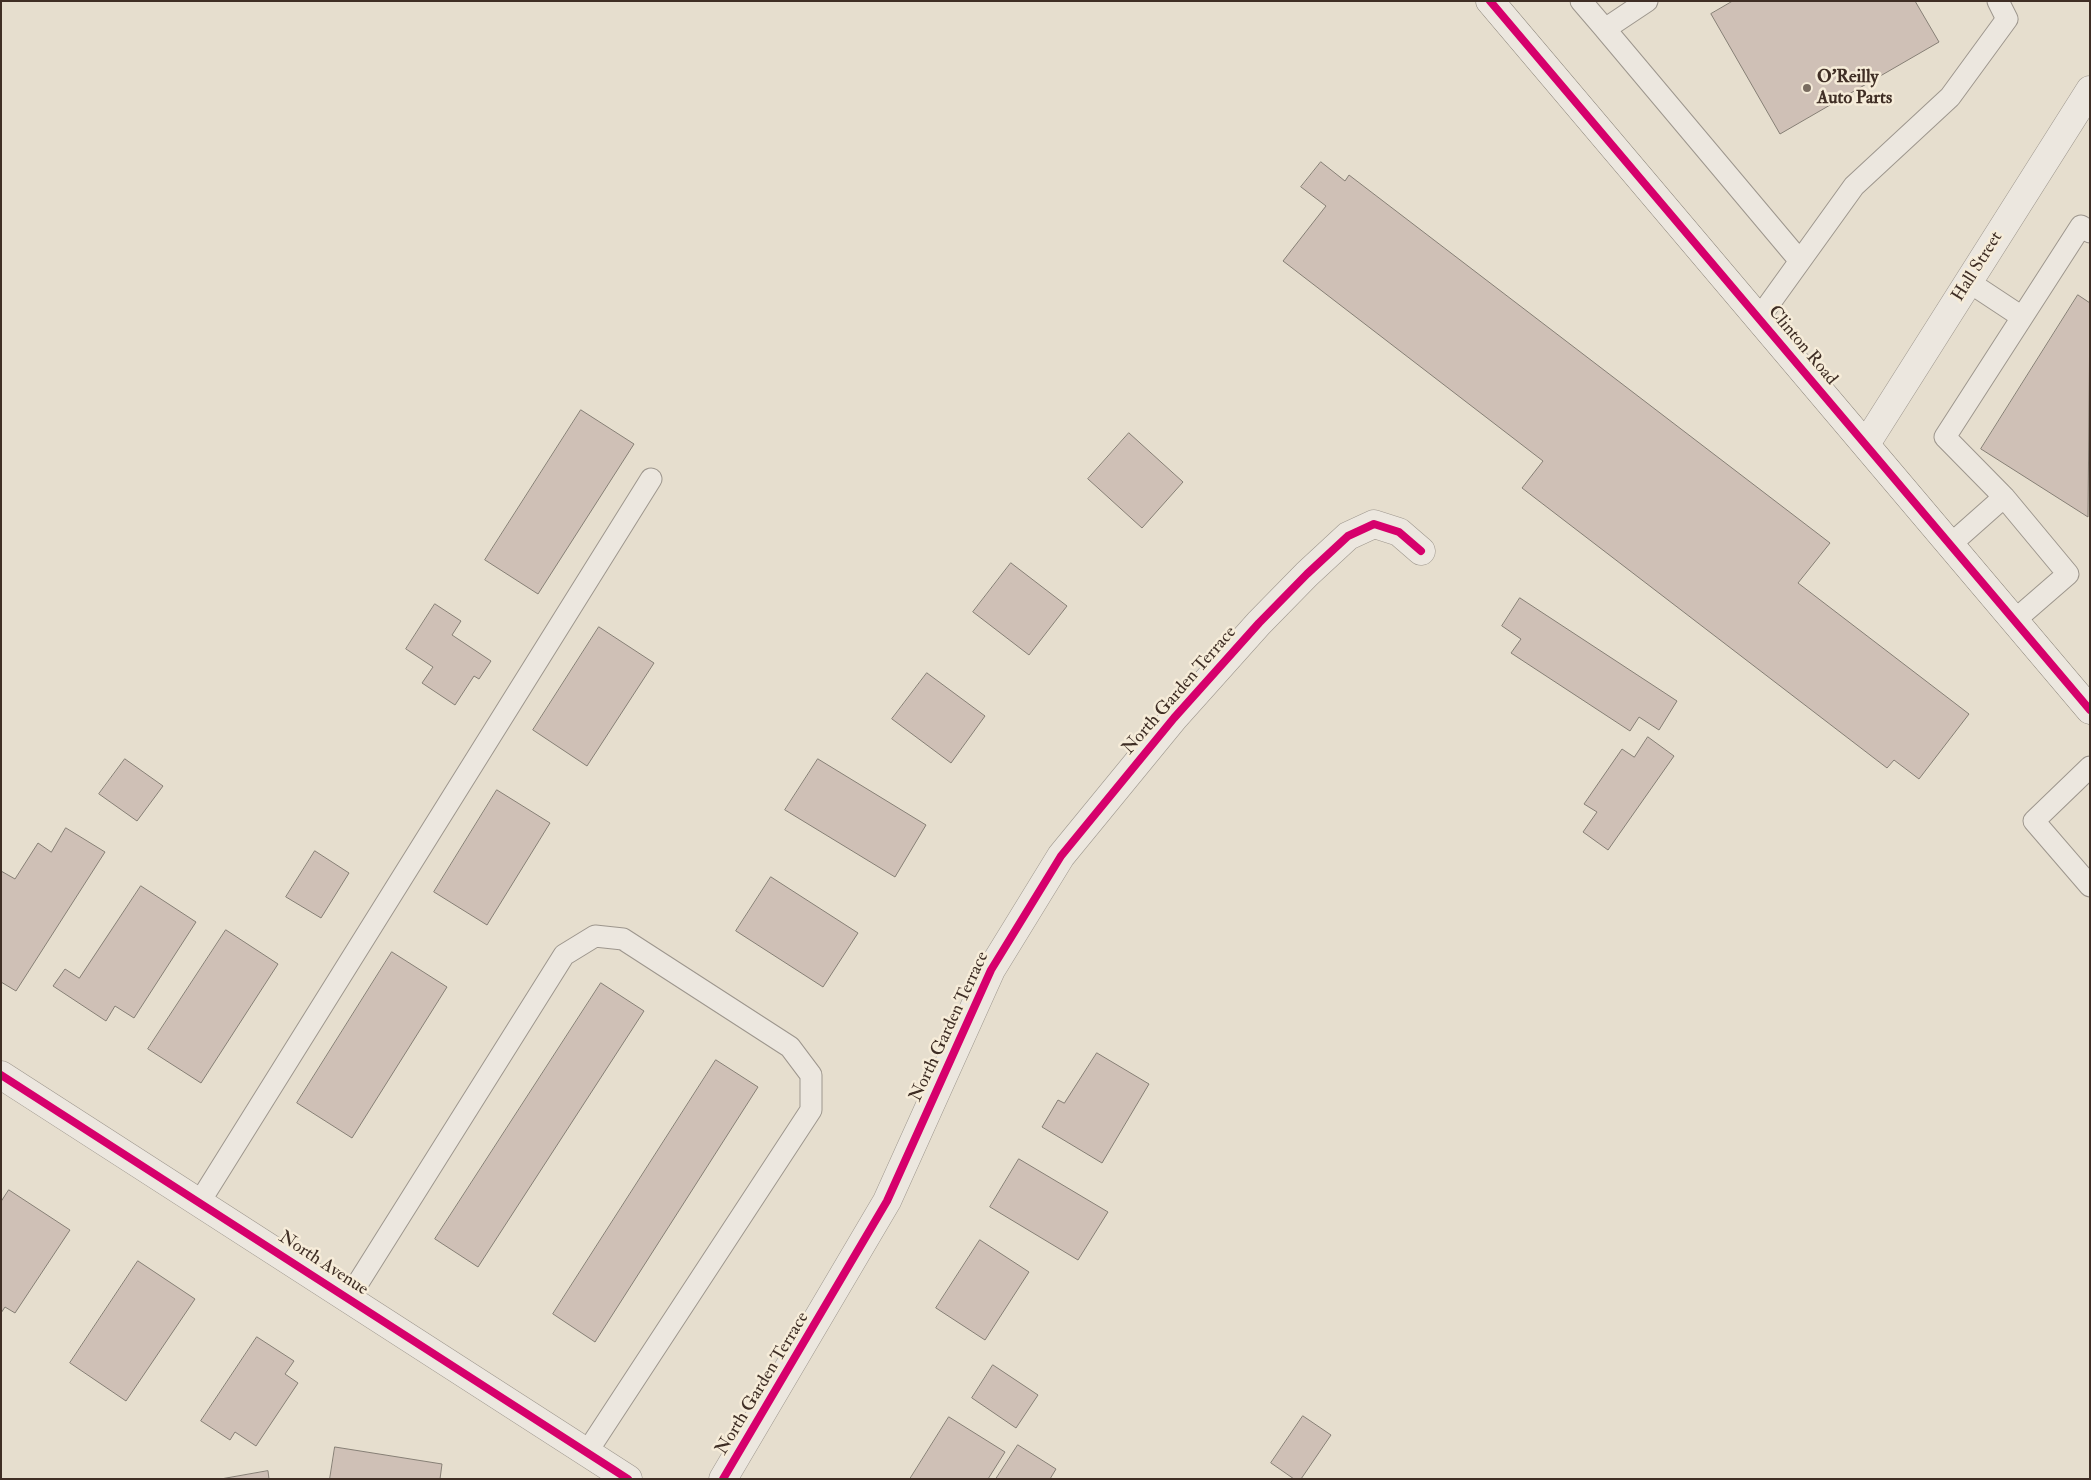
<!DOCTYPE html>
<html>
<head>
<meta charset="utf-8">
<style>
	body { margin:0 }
	#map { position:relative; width:2091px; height:1480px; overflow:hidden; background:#e6dece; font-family:"IM FELL Double Pica",serif }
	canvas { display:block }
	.frame { position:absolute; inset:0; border:2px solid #3f2e25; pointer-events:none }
</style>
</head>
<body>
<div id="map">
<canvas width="2091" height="1480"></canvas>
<div class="frame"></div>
</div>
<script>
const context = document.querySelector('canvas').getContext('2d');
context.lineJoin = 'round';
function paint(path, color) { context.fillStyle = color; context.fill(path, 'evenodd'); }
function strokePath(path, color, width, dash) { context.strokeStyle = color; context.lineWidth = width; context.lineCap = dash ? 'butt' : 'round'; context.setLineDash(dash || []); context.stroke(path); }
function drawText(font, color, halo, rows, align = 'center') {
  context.font = font + ' "IM FELL Double Pica",serif'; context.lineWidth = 5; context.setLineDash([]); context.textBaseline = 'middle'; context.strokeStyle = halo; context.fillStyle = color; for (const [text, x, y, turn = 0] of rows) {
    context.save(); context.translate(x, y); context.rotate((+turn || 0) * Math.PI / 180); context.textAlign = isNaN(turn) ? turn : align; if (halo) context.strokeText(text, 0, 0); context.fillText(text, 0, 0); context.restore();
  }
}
const building = new Path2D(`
	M1733,1H1915L1939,42L1780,134L1711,14Z
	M1321,162L1345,181L1349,175L1830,543L1798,583L1969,714L1919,779L1894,760L1887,768L1522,488L1543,461L1283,261L1326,206L1301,187Z
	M2078,295L2090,303L2088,517L1981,449Z
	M581,410L634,444L538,594L485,560Z
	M1129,433L1183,482L1142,528L1088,479Z
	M1011,563L1067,606L1029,655L973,612Z
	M1520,598L1677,701L1659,730L1639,717L1630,731L1511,653L1521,639L1502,626Z
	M435,604L461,621L452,635L491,661L479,679L474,676L455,705L422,683L433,667L406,649Z
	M599,627L654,663L587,766L533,730Z
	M927,673L985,716L951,763L892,719Z
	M1648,737L1674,756L1608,850L1583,832L1597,812L1584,804L1622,749L1634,757Z
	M125,759L163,786L137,821L99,794Z
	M818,759L926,825L895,877L785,810Z
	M497,790L550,823L487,925L434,892Z
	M66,828L105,852L16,991L1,982V871L15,879L38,843L51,852Z
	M315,851L349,873L321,918L286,897Z
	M771,877L858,933L823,987L736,931Z
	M141,886L196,922L134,1018L115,1006L106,1021L53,986L65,969L79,978Z
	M226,930L278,964L201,1083L148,1049Z
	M392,952L447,987L352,1138L297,1103Z
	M601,983L644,1011L478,1267L435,1239Z
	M1097,1053L1149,1084L1102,1163L1042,1127L1058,1100L1064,1103Z
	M716,1060L758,1087L595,1342L553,1314Z
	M1019,1159L1108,1212L1078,1260L990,1207Z
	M9,1190L70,1230L15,1313L5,1307L1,1313V1202Z
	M980,1240L1029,1272L985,1340L936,1308Z
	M138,1261L195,1299L126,1401L70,1363Z
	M257,1337L294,1361L285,1374L298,1383L256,1446L235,1432L230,1440L201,1421Z
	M993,1365L1038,1395L1016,1428L972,1398Z
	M1303,1416L1331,1435L1301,1479H1294L1271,1463Z
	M949,1417L1005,1452L988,1479H910Z
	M1018,1445L1056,1469L1050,1479H996Z
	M335,1447L442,1464L440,1479H330Z
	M268,1471L269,1479H221Z`);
const lane = new Path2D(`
	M1581,1L1605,29
	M1647,1L1605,29L1800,261
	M1969,282L2022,317
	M1759,318L1854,186L1950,97L2007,19L1998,1
	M2004,497L2068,574L2015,620
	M1951,544L2004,497L1945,437L2081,226L2090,232
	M2090,767L2034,821L2090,886
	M199,1203L651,479
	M348,1299L564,955L595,936L623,939L790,1047L811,1075V1110L587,1452`);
const street = new Path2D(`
	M1866,444L2090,90
	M1,1075L628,1479
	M723,1479L887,1201L991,970L1061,856L1174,718L1259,623L1307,574L1348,536L1374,524L1399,532L1421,551`);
const secondary = new Path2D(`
	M1490,1L2090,710`);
const cycleway = new Path2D(`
	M1490,1L2090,710
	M1,1075L628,1479
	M723,1479L887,1201L991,970L1061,856L1174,718L1259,623L1307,574L1348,536L1374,524L1399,532L1421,551`);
const markers = [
	[1807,88,5,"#796c60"]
];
const poiNames = [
	["O'Reilly",1817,78],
	["Auto Parts",1817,99]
];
const streetNames = [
	["Hall Street",1978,267,-58],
	["Clinton Road",1802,346,50],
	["North Garden Terrace",1180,691,-49],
	["North Garden Terrace",950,1027,-65],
	["North Avenue",323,1264,33],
	["North Garden Terrace",763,1384,-59]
];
paint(building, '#cfc0b6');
strokePath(building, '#867f75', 1);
strokePath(lane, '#9d968d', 23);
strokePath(street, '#9d968d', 29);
strokePath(secondary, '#867f75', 29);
strokePath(lane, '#ece7df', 21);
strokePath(street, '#ece7df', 28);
strokePath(secondary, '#ece7df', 28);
strokePath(cycleway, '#d6006c', 8);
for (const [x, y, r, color] of markers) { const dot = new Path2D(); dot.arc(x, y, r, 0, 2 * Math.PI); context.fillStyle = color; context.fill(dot); strokePath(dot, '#f6ecd9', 2); }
drawText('bold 18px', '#3f2e25', '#f6ecd9', poiNames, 'left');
drawText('18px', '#3f2e25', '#f6ecd9', streetNames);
</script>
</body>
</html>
